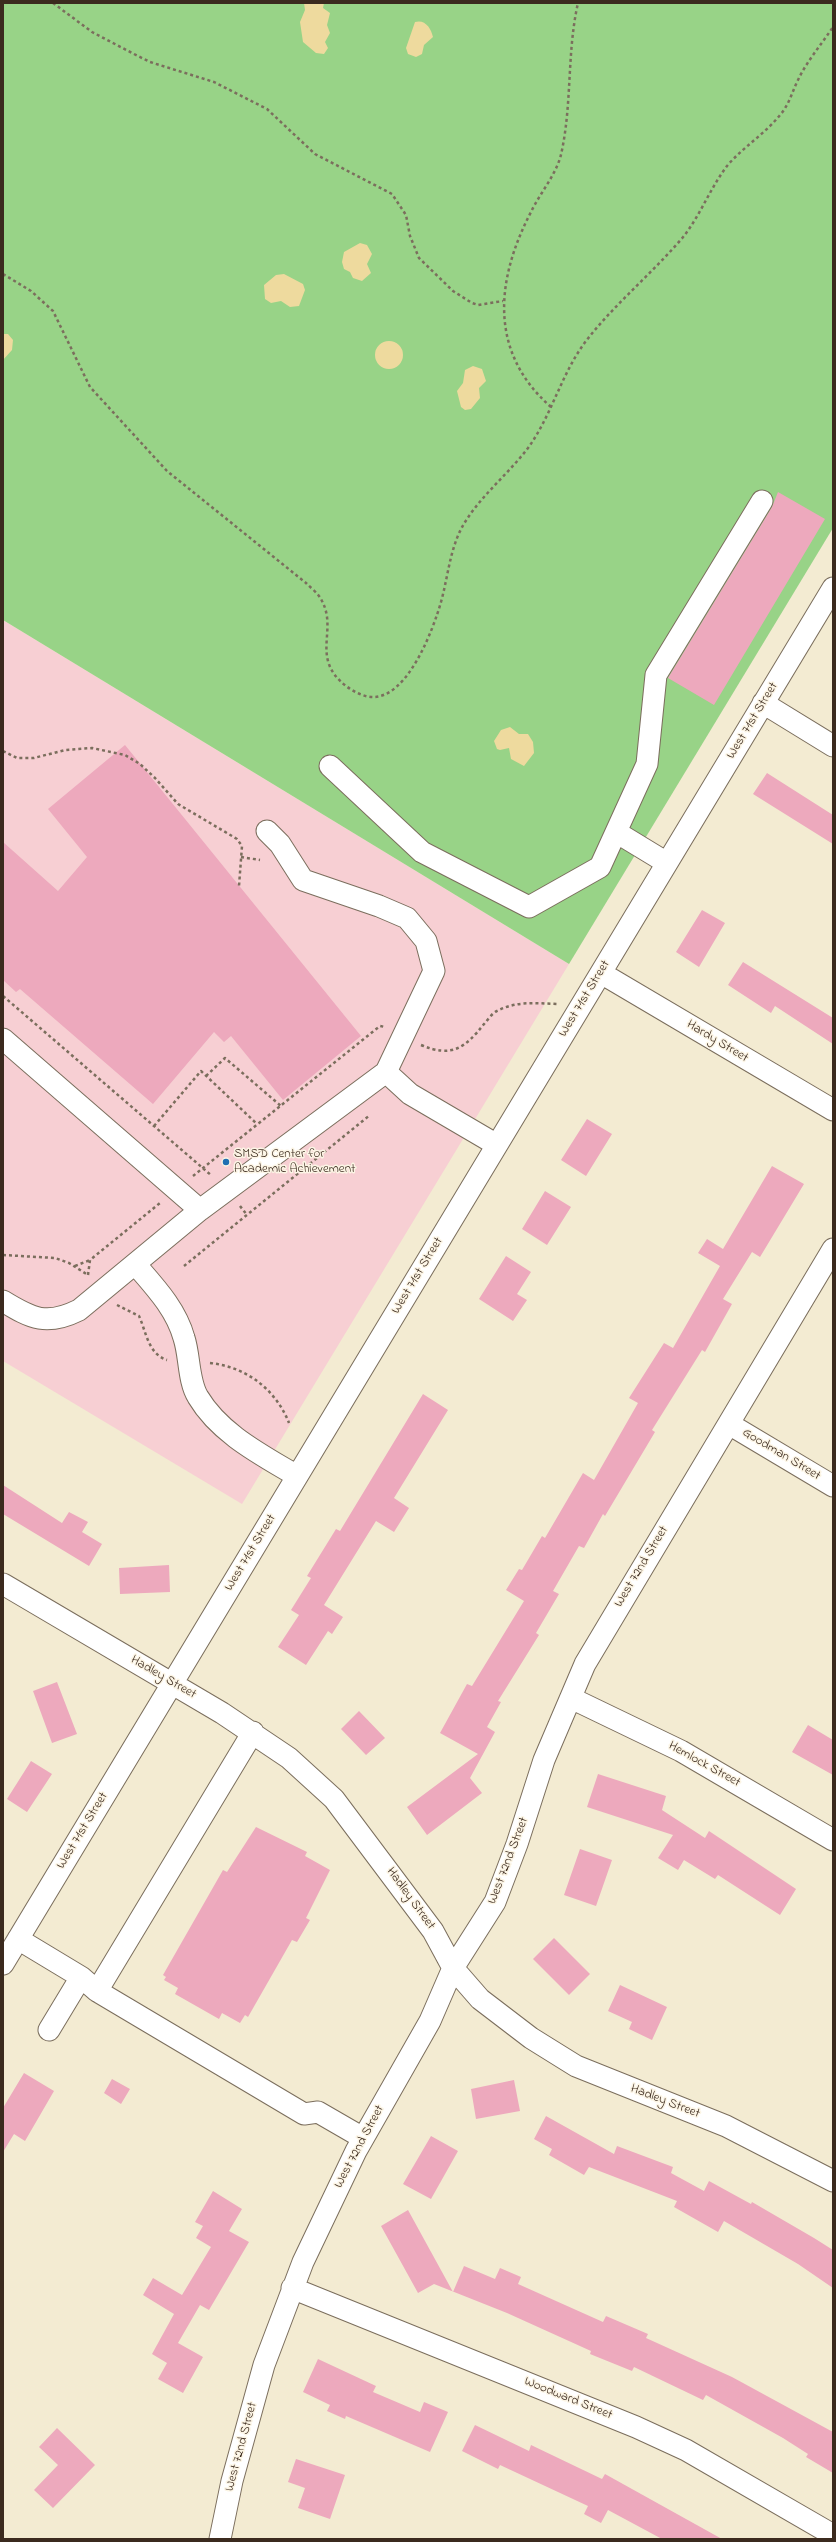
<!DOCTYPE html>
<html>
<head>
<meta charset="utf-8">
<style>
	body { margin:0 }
	#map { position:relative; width:836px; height:2542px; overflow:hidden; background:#f3ebd2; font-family:"Indie Flower",sans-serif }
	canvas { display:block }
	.frame { position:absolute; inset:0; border:4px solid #3b2a1e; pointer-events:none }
</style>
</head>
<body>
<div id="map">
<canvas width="836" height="2542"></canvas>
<div class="frame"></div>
</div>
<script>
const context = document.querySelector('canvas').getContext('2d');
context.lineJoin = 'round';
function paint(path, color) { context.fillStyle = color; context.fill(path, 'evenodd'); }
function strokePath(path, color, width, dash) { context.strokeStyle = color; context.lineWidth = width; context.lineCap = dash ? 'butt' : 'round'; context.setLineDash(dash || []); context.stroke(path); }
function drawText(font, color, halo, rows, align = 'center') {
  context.font = font + ' "Indie Flower",sans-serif'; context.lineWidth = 3; context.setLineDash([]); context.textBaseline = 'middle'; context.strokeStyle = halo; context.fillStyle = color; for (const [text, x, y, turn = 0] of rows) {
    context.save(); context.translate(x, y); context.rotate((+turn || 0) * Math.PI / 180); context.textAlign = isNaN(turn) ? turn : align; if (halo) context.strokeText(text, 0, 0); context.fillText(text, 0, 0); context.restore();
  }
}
const built = new Path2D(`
	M3,620L569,964L242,1504L3,1361Z`);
const green = new Path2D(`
	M3,3H833V528L569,964L3,620Z`);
const sand = new Path2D(`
	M304,3H324L323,8L330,13L327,25L330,33L325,42L328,48L324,54L316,53L303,42L300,22L305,10Z
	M415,22C425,19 431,28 433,37L424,45L422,54L416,57L408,54L406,48Z
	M360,243L367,245L372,254L367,264L371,273L362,281L353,278L350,272L344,269L342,262L344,252Z
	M276,275L284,274L303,284L305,290L299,306L290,307L281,301L271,303L265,299L264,285Z
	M3,334H8L13,340L12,350L3,360Z
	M375 355a14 14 0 1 1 28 0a14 14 0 1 1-28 0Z
	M473,366L482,369L486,381L479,388L480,398L471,409L465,410L461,407L457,391L463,383L465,370Z
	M510,727L519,734H528L533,742L534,753L524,766L511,759L509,748L500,750L497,749L494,741L501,730Z`);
const building = new Path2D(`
	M778,492L825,519L714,705L668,678L772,507Z
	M125,745L361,1036L283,1100L231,1036L224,1042L214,1032L153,1104L20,989L16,992L3,980V842L58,891L87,857L48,809Z
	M767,773L833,815V844L753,794Z
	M702,910L725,923L699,967L676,952Z
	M743,962L833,1018V1044L775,1006L771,1013L728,985Z
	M587,1119L612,1134L586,1176L561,1160Z
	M772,1166L804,1184L760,1257L752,1252L723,1299L732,1304L705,1352L702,1350L652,1430L655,1432L605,1516L603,1514L584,1548L579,1546L553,1591L559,1594L536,1633L539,1635L498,1701L501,1702L487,1727L495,1732L470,1778L482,1793L427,1835L407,1807L478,1754L440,1733L467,1684L472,1686L524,1601L506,1590L519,1569L522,1570L542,1536L545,1538L583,1473L594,1480L638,1403L629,1398L664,1343L673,1348L720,1266L698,1253L707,1239L723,1249Z
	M545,1191L571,1207L547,1245L522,1229Z
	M506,1256L531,1272L517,1294L527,1300L513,1321L479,1299Z
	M423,1394L448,1410L394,1498L409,1508L394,1532L376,1521L324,1605L343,1617L332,1634L328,1631L306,1665L278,1647L299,1615L291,1610L311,1578L307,1576L336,1529L340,1531Z
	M3,1485L62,1523L69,1512L88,1522L82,1532L102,1544L89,1566L3,1514Z
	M169,1565L170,1592L120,1594L119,1568Z
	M57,1682L77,1734L52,1743L33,1691Z
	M359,1711L385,1738L366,1755L341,1729Z
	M808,1725L833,1740V1775L792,1752Z
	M31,1761L52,1774L27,1812L7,1799Z
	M598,1774L666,1796L662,1810L705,1838L709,1831L796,1889L780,1915L718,1875L715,1879L684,1860L678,1870L658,1858L673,1835L587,1807Z
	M256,1827L307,1852L305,1856L330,1870L306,1918L310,1920L297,1942L292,1940L248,2017L245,2015L240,2023L222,2013L219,2019L175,1994L178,1988L164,1980L166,1977L163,1975L223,1870L227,1872Z
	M580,1849L612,1860L596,1906L564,1895Z
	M554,1938L590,1974L569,1995L533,1959Z
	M620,1985L667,2007L652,2040L629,2029L632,2022L608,2011Z
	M24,2073L54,2091L25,2141L14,2134L3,2152V2108Z
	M112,2079L130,2089L121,2104L104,2093Z
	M514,2080L520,2111L476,2119L471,2089Z
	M546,2116L614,2154L617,2146L673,2167L671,2173L704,2191L709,2181L751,2204L752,2202L814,2238L833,2250V2288L798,2264L724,2221L718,2232L674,2207L677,2201L589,2167L584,2175L549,2155L552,2149L534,2139Z
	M431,2136L458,2151L431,2199L403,2184Z
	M213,2191L242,2209L229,2231L249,2242L209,2310L200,2305L178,2343L203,2357L183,2393L158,2379L167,2363L152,2354L174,2314L143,2295L153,2278L182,2295L211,2247L196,2238L203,2226L195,2222Z
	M408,2210L453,2292L464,2266L495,2279L500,2268L521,2277L518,2284L603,2322L606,2316L648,2334L646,2338L732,2377L833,2432V2473L806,2457L808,2454L783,2438L706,2395L703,2400L634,2367L632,2371L590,2354L591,2351L507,2313L434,2284L418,2293L381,2226Z
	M318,2359L376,2386L373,2392L420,2412L424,2402L448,2412L430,2452L346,2416L345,2419L327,2411L330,2405L303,2392Z
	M475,2425L529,2451L531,2445L602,2479L605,2474L722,2539H662L608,2510L601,2523L584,2514L588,2506L500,2465L498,2469L462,2451Z
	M57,2428L95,2465L53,2508L34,2490L58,2465L39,2447Z
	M296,2459L345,2475L330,2519L298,2508L305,2488L288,2482Z`);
const path = new Path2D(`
	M53,3L92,32L134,54L150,62L214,82L267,109L315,154L392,194L406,215L410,236L419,258L453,291L472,303L478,305L503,301
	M3,274L31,291L53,311L90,387L167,471L306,583C311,588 319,594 322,601C338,631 310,658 346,686C354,692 364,697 373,697C408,697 433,630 441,602C449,573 450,544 467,519C484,493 509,473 528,448C552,415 561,374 586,341C613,306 648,277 677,244C698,222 708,191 727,166C743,147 765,134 780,115C789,105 792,92 798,80C807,61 821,45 833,27
	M551,407C488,352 496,279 531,212C541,191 558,173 562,150C572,102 567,51 578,3
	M3,751L17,758H34L65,750L92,748L125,755L140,764L155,778L178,804L237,839L242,846L239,886
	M241,857L260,860
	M3,996L212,1176
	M421,1045C452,1058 465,1048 484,1024C488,1020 492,1013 497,1011C516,1001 536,1003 557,1004
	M206,1076L225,1058L281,1106
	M154,1126L201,1071L257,1124
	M193,1176L380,1026L385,1027
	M240,1206L247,1215
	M3,1255L55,1258L69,1263L88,1275
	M75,1266L90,1260
	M184,1266L370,1115
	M88,1275L90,1260L160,1203
	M117,1305L139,1316C146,1331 148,1354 167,1360
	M210,1363C247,1367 276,1390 289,1423`);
const minor = new Path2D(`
	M763,703L833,746
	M330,766L422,852L529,907L600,867L647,764L656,675L762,501
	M267,831L280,844L303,880L379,906L407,918L426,941L434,971L386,1072
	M616,832L667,863
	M601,973L833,1110
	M3,1039L200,1210L79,1310C47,1326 32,1319 3,1301
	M200,1210L386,1072L410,1094L497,1145
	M136,1265C155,1287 176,1309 184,1338C190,1356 188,1381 198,1397C220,1434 262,1455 297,1476
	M729,1424L833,1486
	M3,1584L222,1713L289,1758L334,1799L433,1931L453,1968L480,1999L531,2038L576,2066L726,2126L833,2181
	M571,1698L681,1751L833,1840
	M253,1732L97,1991L304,2114L318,2112L363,2138
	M18,1939L81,1977L97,1991
	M3,1964L833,588
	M49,2030L81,1977
	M292,2288L636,2427L686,2450L833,2535
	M220,2539L232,2481L264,2365L303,2262L356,2151L430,2021L453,1968L495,1902L517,1844L544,1760L585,1664L833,1249`);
const markers = [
	[226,1162,4,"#1f6fb2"]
];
const streetNames = [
	["West 71st Street",753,721,-59],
	["West 71st Street",585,999,-59],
	["Hardy Street",717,1042,31],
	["West 71st Street",418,1276,-59],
	["Goodman Street",781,1455,31],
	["West 71st Street",251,1553,-59],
	["West 72nd Street",642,1567,-59],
	["Hadley Street",163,1678,30],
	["Hemlock Street",704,1765,29],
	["West 71st Street",83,1831,-59],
	["West 72nd Street",509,1861,-69],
	["Hadley Street",410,1899,54],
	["Hadley Street",665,2102,21],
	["West 72nd Street",360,2147,-62],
	["Woodward Street",568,2399,22],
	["West 72nd Street",242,2447,-75]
];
const poiNames = [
	["SMSD Center for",234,1155],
	["Academic Achievement",234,1170]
];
paint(built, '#f7cfd3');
paint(green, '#98d387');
paint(sand, '#eeda9e');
paint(building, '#eda9bd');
strokePath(minor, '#7b6e5d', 23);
strokePath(path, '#7b6e5d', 2.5, [3, 3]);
strokePath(minor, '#fff', 21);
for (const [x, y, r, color] of markers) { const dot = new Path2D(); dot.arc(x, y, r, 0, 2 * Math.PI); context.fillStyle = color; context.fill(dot); strokePath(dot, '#fcf5e5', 1.5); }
drawText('13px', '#3b2a1e', '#fcf5e5', streetNames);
drawText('13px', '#3b2a1e', '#fcf5e5', poiNames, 'left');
</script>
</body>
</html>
